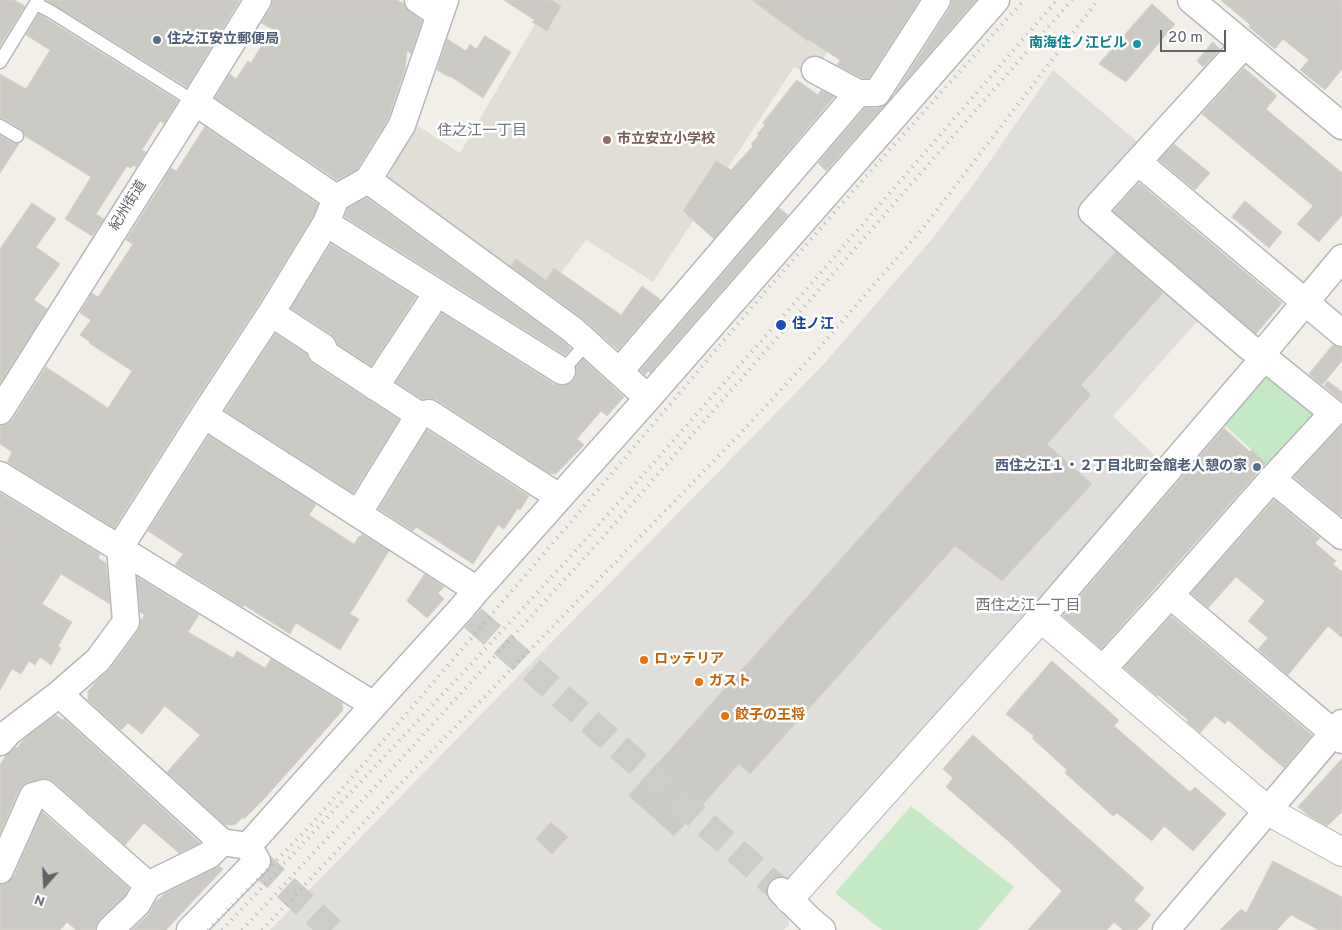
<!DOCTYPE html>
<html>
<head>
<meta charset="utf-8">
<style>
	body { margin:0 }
	#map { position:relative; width:1342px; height:930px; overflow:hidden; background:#f1efe8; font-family:Overpass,sans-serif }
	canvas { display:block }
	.north { position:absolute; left:20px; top:860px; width:50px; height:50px; -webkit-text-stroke:4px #fff; paint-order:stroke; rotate:199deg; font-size:14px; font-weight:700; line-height:20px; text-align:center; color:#5f6368 }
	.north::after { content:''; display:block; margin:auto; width:18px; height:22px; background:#5f6368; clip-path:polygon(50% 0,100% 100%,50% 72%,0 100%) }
	.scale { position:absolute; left:1160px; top:30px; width:66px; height:22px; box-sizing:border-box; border:2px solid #5f6368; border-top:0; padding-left:6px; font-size:15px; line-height:18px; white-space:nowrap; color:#5f6368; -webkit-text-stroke:4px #fff; paint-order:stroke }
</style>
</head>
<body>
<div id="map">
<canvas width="1342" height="930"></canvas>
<div class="north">N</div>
<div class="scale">20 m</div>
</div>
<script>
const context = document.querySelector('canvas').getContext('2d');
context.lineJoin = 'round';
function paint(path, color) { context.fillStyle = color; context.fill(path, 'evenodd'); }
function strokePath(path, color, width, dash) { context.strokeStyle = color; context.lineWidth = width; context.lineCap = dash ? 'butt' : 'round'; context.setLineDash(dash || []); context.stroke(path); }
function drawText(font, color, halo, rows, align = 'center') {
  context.font = font + ' Overpass,"Noto Sans JP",sans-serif'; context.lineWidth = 5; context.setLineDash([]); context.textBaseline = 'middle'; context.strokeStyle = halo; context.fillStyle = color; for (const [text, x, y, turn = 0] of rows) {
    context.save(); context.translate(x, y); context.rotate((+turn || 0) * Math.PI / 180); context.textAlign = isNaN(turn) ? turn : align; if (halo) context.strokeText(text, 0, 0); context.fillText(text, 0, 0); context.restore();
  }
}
const industrial = new Path2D(`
	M1053,70L1141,145L1083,212L1201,317L1113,416L1165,465L788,913L789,925L784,930H270L823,365L933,238L976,181Z`);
const education = new Path2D(`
	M549,0H865L811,75L794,67L653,282L586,240L541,299L388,180L391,170L418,126L460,153Z`);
const green = new Path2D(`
	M1268,365L1325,412L1273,469L1219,420Z
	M911,806L1014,887L978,930H882L835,893Z`);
const building = new Path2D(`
	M0,0H14L25,6L0,46Z
	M46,0H240L187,87Z
	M273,0H397L404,4L405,7L410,12L422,21L411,54L407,51L405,69L388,119L357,169L337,180L215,98L230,74L236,79L248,61L251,63L272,29L261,23L271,8Z
	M504,0H551L561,6L547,31L532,22L534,20Z
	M752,0H919L869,78H862L837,65L840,60L809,40L808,41Z
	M952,0H976L895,93L950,8Z
	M1221,0H1342V69L1325,90L1300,70L1309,60L1283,39L1275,49L1249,27L1250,25Z
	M1152,4L1175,24L1126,82L1099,64Z
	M39,14L178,101L164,123L160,121L142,150L146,152L136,167L133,165L131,168L127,166L96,214L104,219L92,236L65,219L91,177L25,136L21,129L4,119L0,118V74L26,89L50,50L26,35Z
	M485,36L511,52L483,98L450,76L449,77L437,70L447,39L466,51L470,44L476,49Z
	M1213,42L1220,49L1203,67L1197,61Z
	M1244,68L1277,96L1266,109L1342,173V215L1319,242L1297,224L1313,206L1202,114Z
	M797,80L818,95L821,90L834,97L714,239L683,211L716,161L731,170L753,146L751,144L759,135L757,134L765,125L763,123Z
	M883,107L826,171L818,163L865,108H877Z
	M205,127L318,204L313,216L258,305L191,407L114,528L7,462L12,452L0,444V426L7,424L13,419L46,367L108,408L132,371L89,343L90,342L80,335L91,320L80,313L92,293L98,297L133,244L126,240L163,182H162L171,168L176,171Z
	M0,135L13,143L19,144L0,173Z
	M1174,144L1210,173L1195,190L1159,160Z
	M1139,183L1282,303L1256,334L1113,211Z
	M367,198L564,342L571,349L565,355L345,217L348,208Z
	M1245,201L1282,232L1269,248L1232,217Z
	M32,203L56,219L36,247L60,264L34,300L47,309L0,383V249Z
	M779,208L788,215L650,373L648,371L645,375L640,371Z
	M331,244L416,297L371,366L337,344L336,339L331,334L291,308Z
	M1116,252L1163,293L1081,385L1091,395L1047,444L1092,484L1002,581L955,546L750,774L739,764L674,836L629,796Z
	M516,259L546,280L554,268L621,315L642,286L661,300L618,350L582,318L511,266Z
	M442,313L554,384L562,386L569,384L575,379L577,372L576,367L583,359L624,397L607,416L601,411L577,439L584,445L556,474L549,473L437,400L427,398L422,399L396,382Z
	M275,334L307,354L308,359L313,364L399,420L353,493L225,411Z
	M1333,345L1342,348V361L1322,385L1309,374Z
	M1328,381L1342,392V401L1324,386Z
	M1342,425V514L1341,516L1294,477Z
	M1224,428L1250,452L1252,450L1266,463L1101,649L1063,616Z
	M427,430L529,496L520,510L518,508L504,529L498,525L473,564L416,527L413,531L379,509Z
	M209,436L316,504L309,515L354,544L359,536L361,537L362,534L389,551L350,614L359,619L340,650L296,623L290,634L244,605L243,607L175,565L183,554L148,531Z
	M0,493L100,554L98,558L106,563L110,604L61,574L42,604L72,622L58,646L61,648L51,665L40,657L35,665L29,661L21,674L12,669L0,690Z
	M1274,500L1320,538L1315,543L1336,561L1333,564L1342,572V638L1328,626L1288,675L1258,649L1268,638L1248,621L1265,601L1236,577L1208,608L1191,593Z
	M425,574L444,587L438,593L444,599L427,618L407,601Z
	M137,577L199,615L188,632L233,658L237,651L265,668L271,659L342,703L343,710L265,798L244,819L243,817L235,825H225L167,772L200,735L165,706L142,734L128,723L121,730L88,700V691L95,683L110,669L138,631L141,620L145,615L140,612Z
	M1171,616L1312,735L1284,768L1228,720L1225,724L1215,716L1200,733L1187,722L1188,720L1158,695L1157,696L1124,668Z
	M1052,661L1119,720L1114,726L1190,792L1195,787L1226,814L1193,851L1164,826L1152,841L1117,813L1113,816L1065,773L1067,770L1032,738L1034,736L1006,714Z
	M56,715L63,720L64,719L200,843L179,853L144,823L125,845L54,782L47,778L40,779L29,782L23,785L19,790L0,833V765L6,755L16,747L17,748L25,738Z
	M973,735L1144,888L1134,900L1151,915L1137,930H1123L1114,922L1107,930H1028L1062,891L1006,839L946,787L953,778L943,769Z
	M1342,759V812L1327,826L1308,815L1298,807Z
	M42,812L129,888L125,895L99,920L96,925L95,930H76L67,922L60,930H0V885L8,882L14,876Z
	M551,822L568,837L552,854L536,839Z
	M1273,861L1342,897V930H1319L1291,915L1277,930H1220L1241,909L1246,913Z
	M219,866L223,869L166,930H132L148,915L155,903L164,894Z`);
const minorTunnel = new Path2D(`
	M473,618L781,891
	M257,861L332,930`);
const service = new Path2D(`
	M36,4L50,11L195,102
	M0,62L38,0
	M0,126L17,136
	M562,371L587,343`);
const minor = new Path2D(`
	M418,0L439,14
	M1191,0L1342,126
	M1244,45L1092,212L1249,347L1261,355L1333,413L1272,479L1342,536
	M815,70L858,93H877L937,0
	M195,102L336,198
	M1138,162L1342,333
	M368,180L573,330L648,398
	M326,223L562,371
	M271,313L323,347L321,351L419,415L429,413L559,497
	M1261,355L1342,258
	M619,372L858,93
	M375,387L437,293
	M0,411L195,102L258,0
	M204,415L477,590
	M0,475L374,705L462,608L477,590L648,398L996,0
	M358,514L419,415
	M1170,595L1342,740
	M1041,618L1264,358
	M1102,670L1170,595L1272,479
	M59,694L222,842L248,846L257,861L190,930
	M0,742L9,732L59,694L98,660L126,622L120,547L204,415L271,313L326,223L336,198L368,180L402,125L445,0
	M248,846L374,705
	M0,870L33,796L44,793L148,885
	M781,891L809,919L822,930
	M110,930L137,904L148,885L209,855L222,842
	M1166,930L1342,723`);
const tertiary = new Path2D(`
	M789,899L1041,618L1268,811L1342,852`);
const rail = new Path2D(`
	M208,930L311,825L570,523L752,307L867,175L1024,0
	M222,930L515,617L587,538L778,322L1057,0
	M242,930L411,748L596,545L1072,0
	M262,930L424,759L739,435L814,354L923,228L1098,0`);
const markers = [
	[157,40,5,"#5c6f8a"],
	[1137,44,5,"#0f9aa8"],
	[607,140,5,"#8d6e63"],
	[781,325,6,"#1a4fb4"],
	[1257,467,5,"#5c6f8a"],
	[644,660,5,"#e8710a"],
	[699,682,5,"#e8710a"],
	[725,716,5,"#e8710a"]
];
const serviceNames = [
	["住之江安立郵便局",167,40],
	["西住之江１・２丁目北町会館老人憩の家",1247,467,"right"]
];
const cultureNames = [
	["南海住ノ江ビル",1127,44]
];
const educationNames = [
	["市立安立小学校",617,140]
];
const streetNames = [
	["紀州街道",129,206,-58]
];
const transitNames = [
	["住ノ江",792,325]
];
const foodNames = [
	["ロッテリア",654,660],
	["ガスト",709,682],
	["餃子の王将",735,716]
];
const neighbourhoodNames = [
	["住之江一丁目",482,132],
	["西住之江一丁目",1028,607]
];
paint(industrial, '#e0deda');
paint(education, '#e1ded6');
paint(green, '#c5e8c5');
paint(building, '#cccac5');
strokePath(building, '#d6d1c6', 1);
strokePath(minorTunnel, '#ccccc8', 26, [26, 13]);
strokePath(service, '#b5b8bc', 15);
strokePath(minor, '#b5b8bc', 29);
strokePath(tertiary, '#b5b8bc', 30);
strokePath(service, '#fff', 12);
strokePath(minor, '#fff', 26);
strokePath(tertiary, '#fff', 28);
strokePath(rail, '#b6b7b8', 4, [1, 6]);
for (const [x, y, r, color] of markers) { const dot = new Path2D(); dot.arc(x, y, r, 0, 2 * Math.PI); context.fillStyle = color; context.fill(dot); strokePath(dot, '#fff', 2); }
drawText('bold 14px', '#4e5e75', '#fff', serviceNames, 'left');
drawText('bold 14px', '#0d838f', '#fff', cultureNames, 'right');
drawText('bold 14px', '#785e54', '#fff', educationNames, 'left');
drawText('14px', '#5f6368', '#fff', streetNames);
drawText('bold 14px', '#164399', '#fff', transitNames, 'left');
drawText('bold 14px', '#c56008', '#fff', foodNames, 'left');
drawText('15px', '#70757a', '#fff', neighbourhoodNames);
</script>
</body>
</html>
